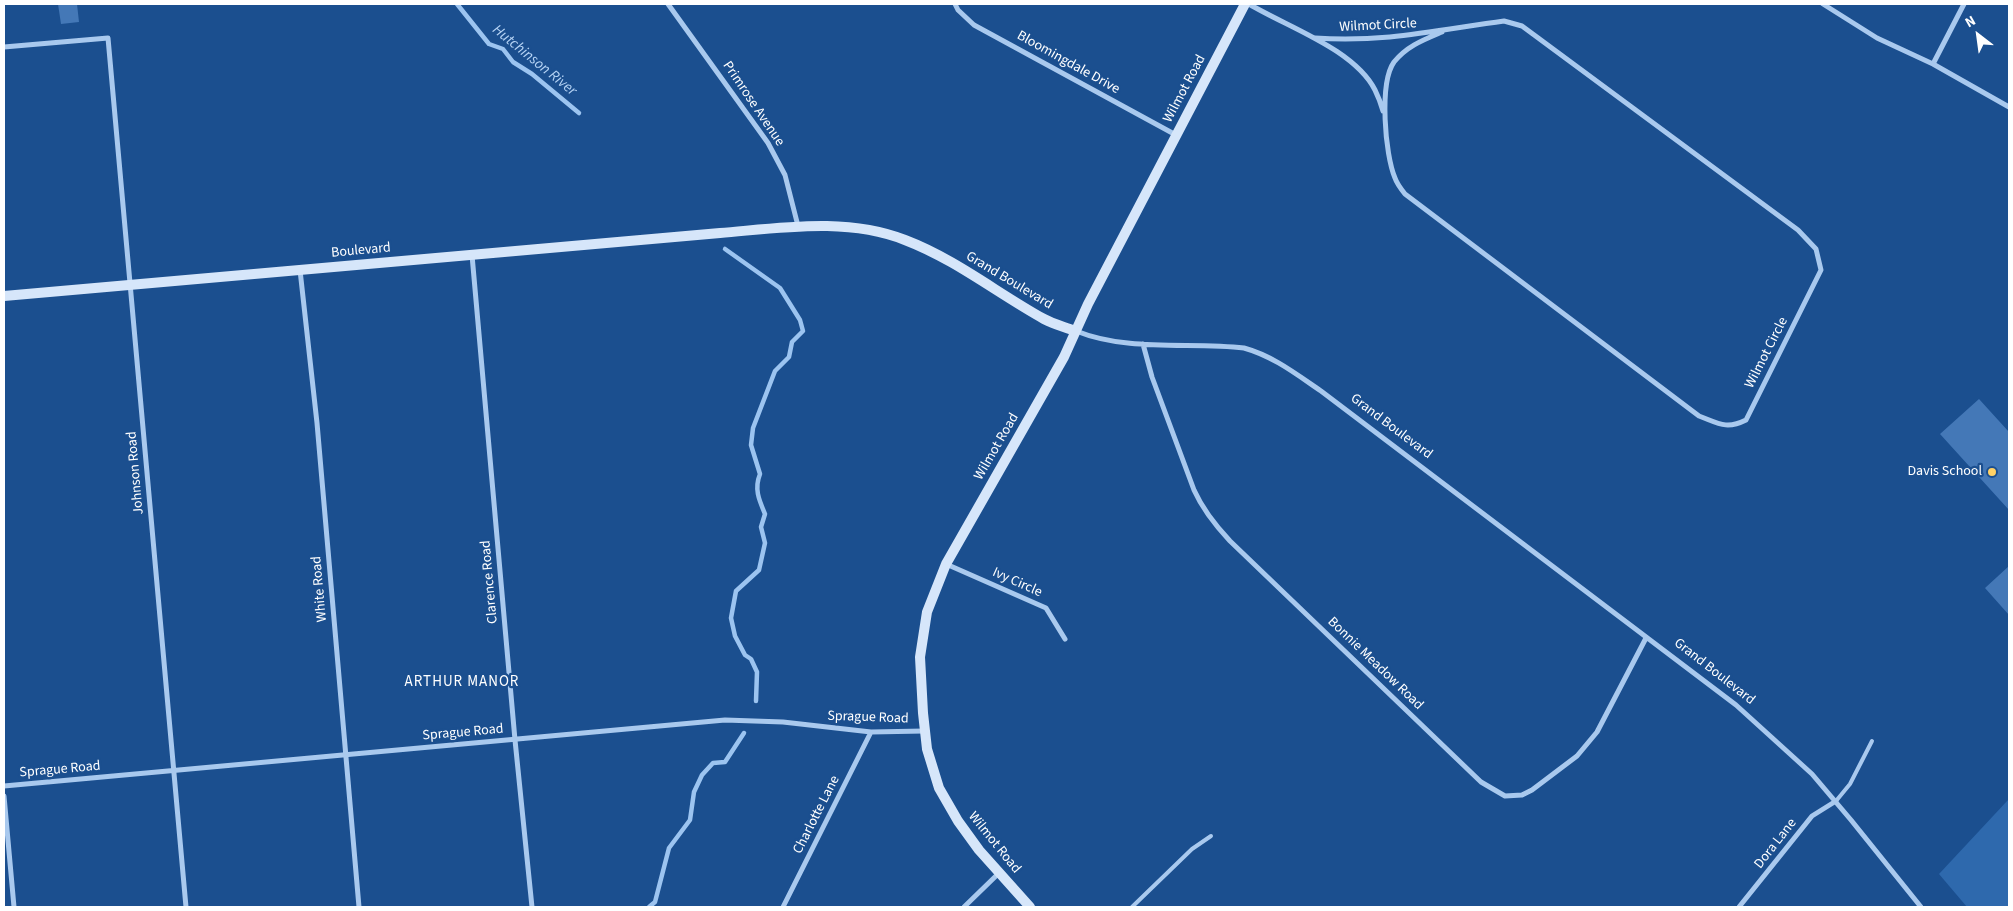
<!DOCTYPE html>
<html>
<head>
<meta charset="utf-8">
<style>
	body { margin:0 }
	#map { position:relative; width:2013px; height:911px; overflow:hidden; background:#1b4f8f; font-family:"Source Sans 3",sans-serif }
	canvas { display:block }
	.frame { position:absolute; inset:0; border:5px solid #fff; pointer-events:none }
	.north { position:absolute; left:1953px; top:10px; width:50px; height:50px; -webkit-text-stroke:4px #1b4f8f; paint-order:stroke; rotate:330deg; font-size:14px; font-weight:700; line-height:20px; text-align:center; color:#fff }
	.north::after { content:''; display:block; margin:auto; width:18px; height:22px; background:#fff; clip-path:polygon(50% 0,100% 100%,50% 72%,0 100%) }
</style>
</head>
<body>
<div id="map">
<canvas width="2013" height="911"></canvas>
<div class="frame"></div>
<div class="north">N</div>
</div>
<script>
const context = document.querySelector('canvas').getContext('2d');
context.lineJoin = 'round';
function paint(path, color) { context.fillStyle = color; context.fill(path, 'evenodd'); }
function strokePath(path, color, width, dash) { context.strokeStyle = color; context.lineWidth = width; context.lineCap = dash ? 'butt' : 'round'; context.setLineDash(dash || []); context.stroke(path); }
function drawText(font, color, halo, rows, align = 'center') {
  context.font = font + ' "Source Sans 3",sans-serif'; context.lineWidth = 4.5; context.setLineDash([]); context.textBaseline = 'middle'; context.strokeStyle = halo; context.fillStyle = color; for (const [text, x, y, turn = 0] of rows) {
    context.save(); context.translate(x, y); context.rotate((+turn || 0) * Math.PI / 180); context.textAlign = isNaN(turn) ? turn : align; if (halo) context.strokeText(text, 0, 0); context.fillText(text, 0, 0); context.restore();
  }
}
const green = new Path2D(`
	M2008,800H2009V907H1967L1939,874Z`);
const stream = new Path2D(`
	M457,4L489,44L503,49L513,62L532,74L579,113
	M725,249L780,288L800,320L803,331L792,342L789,357L775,371L753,428L751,445L760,474C754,489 759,500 765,514L761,527L765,543L759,570L736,591L731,618L735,636L745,655L751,659L757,672L756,701
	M649,907L655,902L669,848L690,820L694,792L702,775L713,763L725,762L744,733`);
const building = new Path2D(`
	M58,4H77L79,22L61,24Z
	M1979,399L2009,432V510L1940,434Z
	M2009,566V615L1985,588Z`);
const lane = new Path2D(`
	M1836,801L1850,784L1872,741
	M1132,907L1192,849L1211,836`);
const street = new Path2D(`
	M668,4L768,143L785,175L798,226
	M955,4L958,10L974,25L1176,135
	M1249,4C1287,27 1354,49 1375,90C1378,96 1381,104 1383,111
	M1823,4L1877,38L1933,64L2009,107
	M1315,38C1383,43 1438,30 1504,21L1522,26L1798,230L1816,249L1821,270L1746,420C1726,430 1718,423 1699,416L1405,194C1401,189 1397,184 1395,178C1385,155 1379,83 1394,62C1407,46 1423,40 1442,32
	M4,47L108,38L186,907
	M1933,64L1964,4
	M472,255L515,740L532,907
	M300,270L317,423L359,907
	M1076,331C1128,352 1189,342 1244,348C1273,356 1296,374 1321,391L1736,705L1812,774L1851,820L1921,907
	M1143,344L1152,377L1194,490C1203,510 1215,525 1230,541L1481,782L1505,796L1522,795L1532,790L1577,756L1597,732L1646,638
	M946,564L1046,608L1065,639
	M4,786L725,720L783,722L871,732L924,731
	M4,796L14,907
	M783,907L871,732
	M964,907L999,873
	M1739,907L1812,816L1836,801`);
const secondary = new Path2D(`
	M4,296L720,233C781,228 847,217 905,240C955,259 997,293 1044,319C1053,324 1065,327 1075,331
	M1030,907L979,850L958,821L939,788L927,749L923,713L920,657L927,612L946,564L1064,357L1088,304L1245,4`);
const markers = [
	[1992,472,5,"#ffd166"]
];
const streetNames = [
	["Wilmot Circle",1378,26,-3],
	["Bloomingdale Drive",1068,63,29],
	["Wilmot Road",1185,89,-62],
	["Primrose Avenue",753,104,56],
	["Boulevard",361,251,-5],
	["Grand Boulevard",1009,281,31],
	["Wilmot Circle",1767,353,-63],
	["Grand Boulevard",1391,427,37],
	["Wilmot Road",997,447,-60],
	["Johnson Road",136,473,-95],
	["Clarence Road",490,582,-95],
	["Ivy Circle",1017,583,24],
	["White Road",320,589,-95],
	["Bonnie Meadow Road",1375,664,44],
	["Grand Boulevard",1714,672,38],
	["Sprague Road",868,718,2],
	["Sprague Road",463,733,-5],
	["Sprague Road",60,770,-5],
	["Charlotte Lane",817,815,-63],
	["Wilmot Road",994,843,51],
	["Dora Lane",1776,844,-52]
];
const poiNames = [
	["Davis School",1982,472]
];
const waterNames = [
	["Hutchinson River",534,61,39]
];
const neighbourhoodNames = [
	["ARTHUR MANOR",462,683]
];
paint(green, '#2e69ad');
strokePath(stream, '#9cc4f0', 4.5);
paint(building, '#4478b7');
strokePath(lane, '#a9c9ee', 4);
strokePath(street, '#a9c9ee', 5);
strokePath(secondary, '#d6e6fa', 10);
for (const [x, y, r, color] of markers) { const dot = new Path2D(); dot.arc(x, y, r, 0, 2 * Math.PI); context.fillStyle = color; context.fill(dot); strokePath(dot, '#1b4f8f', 2); }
drawText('14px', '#fff', '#1b4f8f', streetNames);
drawText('14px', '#fff', '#1b4f8f', poiNames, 'right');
drawText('italic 15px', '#b5d3f5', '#1b4f8f', waterNames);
context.letterSpacing = '1px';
drawText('15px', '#fff', '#1b4f8f', neighbourhoodNames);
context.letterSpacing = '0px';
</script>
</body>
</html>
